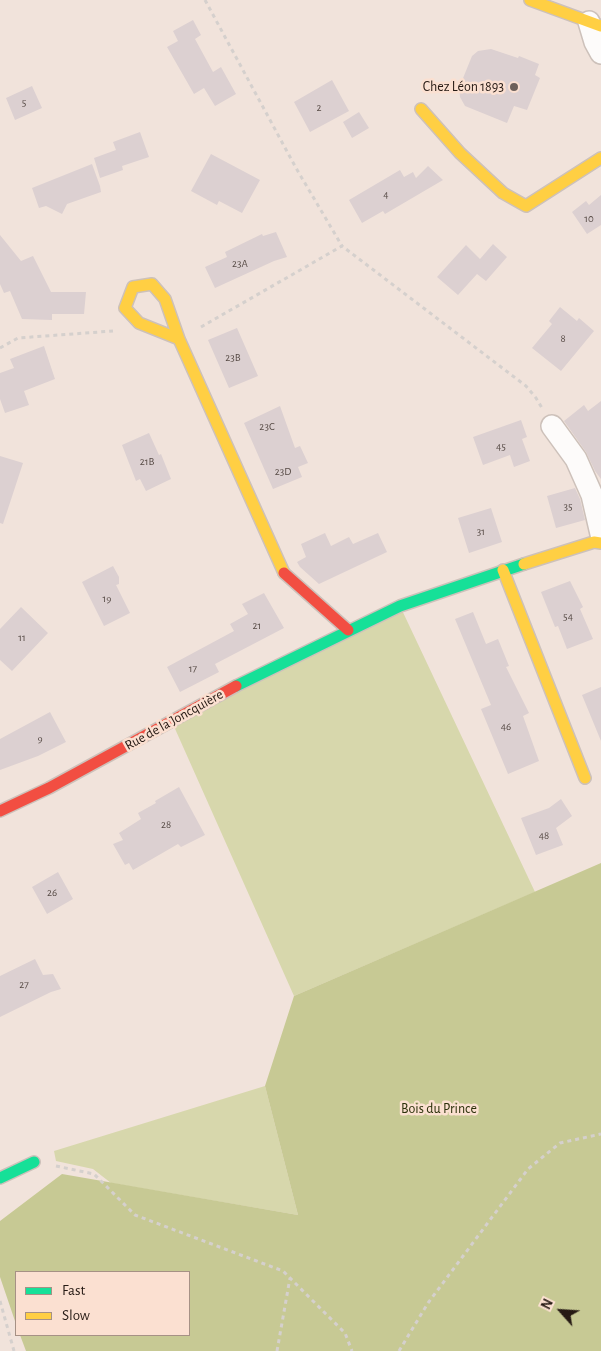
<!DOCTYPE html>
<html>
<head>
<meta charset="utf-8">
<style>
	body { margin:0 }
	#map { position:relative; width:601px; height:1351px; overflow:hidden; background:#f1e3db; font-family:"Alegreya Sans",sans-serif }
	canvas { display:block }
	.legend { position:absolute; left:15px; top:1271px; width:175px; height:65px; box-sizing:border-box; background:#fbe0d1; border:1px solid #a69185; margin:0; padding:6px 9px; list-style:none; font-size:15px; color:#261a14 }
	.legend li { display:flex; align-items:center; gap:10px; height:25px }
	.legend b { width:25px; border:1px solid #a69185 }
	.north { position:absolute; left:536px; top:1286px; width:50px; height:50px; -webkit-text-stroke:4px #fbe0d1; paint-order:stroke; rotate:296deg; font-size:14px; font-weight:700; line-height:20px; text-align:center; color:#261a14 }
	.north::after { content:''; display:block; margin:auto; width:18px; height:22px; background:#261a14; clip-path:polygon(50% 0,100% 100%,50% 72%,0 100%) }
</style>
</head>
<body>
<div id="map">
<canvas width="601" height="1351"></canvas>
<ul class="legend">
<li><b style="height:6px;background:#16e098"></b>Fast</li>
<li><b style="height:6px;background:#ffcf43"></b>Slow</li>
</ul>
<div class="north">N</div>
</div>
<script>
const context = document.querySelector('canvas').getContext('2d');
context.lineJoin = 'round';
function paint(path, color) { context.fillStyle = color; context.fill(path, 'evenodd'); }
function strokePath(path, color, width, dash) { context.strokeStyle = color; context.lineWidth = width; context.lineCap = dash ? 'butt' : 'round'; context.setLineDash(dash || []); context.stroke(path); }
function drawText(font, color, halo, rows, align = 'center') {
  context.font = font + ' "Alegreya Sans",sans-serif'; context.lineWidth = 5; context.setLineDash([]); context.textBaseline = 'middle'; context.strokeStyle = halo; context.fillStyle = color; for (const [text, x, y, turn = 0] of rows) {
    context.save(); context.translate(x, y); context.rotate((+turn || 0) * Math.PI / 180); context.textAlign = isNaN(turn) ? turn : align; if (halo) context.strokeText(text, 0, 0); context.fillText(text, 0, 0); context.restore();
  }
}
const green = new Path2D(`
	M400,606L535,892L294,996L172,722Z
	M265,1086L298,1215L111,1183L93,1169L56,1161L54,1151Z`);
const forest = new Path2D(`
	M601,863V1351H26L20,1335H189V1272H16V1324L0,1277V1221L62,1174L298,1215L265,1086L294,996Z`);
const building = new Path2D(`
	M193,20L201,35L195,39L213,72L221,67L236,94L215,106L204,88L194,94L167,47L178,41L173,31Z
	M491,49L518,58L519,56L539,64L535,75L540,78L527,110L514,106L507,123L465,106L460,97L459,88L472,56L478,51Z
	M332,80L349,111L310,132L294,102Z
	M32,86L42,108L15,120L6,98Z
	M359,112L369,128L352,138L343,122Z
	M140,132L149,157L122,166L123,170L100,178L94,158L116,150L113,142Z
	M211,154L260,180L242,213L219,201L217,205L191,191Z
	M92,164L100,186L101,192L67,204L62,214L46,206L39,208L32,188Z
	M428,166L443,180L385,214L383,211L362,223L349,200L400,170L404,177L413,172L416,178Z
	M601,195V225L587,234L572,212L586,201L589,205Z
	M276,232L287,257L274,261L215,288L205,267L227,257L225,252L262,234L263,236Z
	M0,235L21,261L33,256L51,292H86L84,314H52V320L22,319L10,291L4,293L0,284Z
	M493,244L507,257L486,281L477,274L458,295L437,277L466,245L480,259Z
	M560,307L577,321L579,318L594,331L561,371L532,348L552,324L549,321Z
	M237,328L258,376L229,388L208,340Z
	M44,346L55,379L24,391L29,405L5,413L0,399V373L14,368L10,359Z
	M601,401V479L595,471L586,452L564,421L584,405L588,411Z
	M280,406L295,448L300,446L308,463L298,467L302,477L273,489L244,423Z
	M521,420L527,437L522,439L530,461L514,467L510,455L483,465L473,437Z
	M149,433L159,455L161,454L171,479L146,491L140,479L136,481L122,445Z
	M0,456L23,463L3,524L0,523Z
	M575,488L580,499L585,520L556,528L547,496Z
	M491,508L502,542L469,553L458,518Z
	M325,533L331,546L349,537L353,544L378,533L387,552L319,584L300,567L297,562L306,557L301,544Z
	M113,566L119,577V584L116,585L130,613L104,626L82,582Z
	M570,581L583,607L580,609L593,639L567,649L558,626L555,627L541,592Z
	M264,593L284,628L215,664L219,672L180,692L167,667L234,631L230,624L248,614L242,604Z
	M21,607L48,633L12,671L0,660V629Z
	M473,612L486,644L498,639L509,666L506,667L529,713L523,716L539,761L508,774L481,709L491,705L455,619Z
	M601,687V741L582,695Z
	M50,712L66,742L38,756L0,770V739Z
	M179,787L205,835L181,847L178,844L133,870L129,863L125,865L113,844L123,840L119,833L141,819L138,813L156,803L155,801Z
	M561,799L572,816L556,828L563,845L536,855L521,818L549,808Z
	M58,872L73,899L47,914L32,887Z
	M35,959L43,975L53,974L61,989L51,992L0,1017V976Z`);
const path = new Path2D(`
	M205,0L296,168L342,246
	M201,327L342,246L526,386L536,398L542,408
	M0,348L18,338L113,331
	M56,1166L94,1174L135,1215L283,1271L345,1333L352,1351
	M0,1301L14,1351
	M277,1351L290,1278
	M399,1351L428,1303L528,1169L560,1143L601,1134`);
const street = new Path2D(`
	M589,22L595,42L601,53
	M552,426L576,459L592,495L601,534`);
const fast = new Path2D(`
	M236,686L400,606L524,564
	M0,1178L34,1162`);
const slow = new Path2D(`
	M530,0L601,26
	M421,109L460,153L503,193L526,206L601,158
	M179,339L139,323L125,308L133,287L152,284L165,299L179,339L284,573
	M524,564L594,542L601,543
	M503,570L585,778`);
const jam = new Path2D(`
	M284,573L348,630
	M0,811L49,788L236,686`);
const markers = [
	[514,87,5,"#6d605a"]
];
const numberNames = [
	["5",24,103],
	["2",319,108],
	["4",386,195],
	["10",589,219],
	["23A",240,264],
	["8",563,339],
	["23B",233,358],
	["23C",267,427],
	["45",501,447],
	["21B",147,462],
	["23D",283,472],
	["35",568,507],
	["31",481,532],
	["19",107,599],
	["54",568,617],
	["21",257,626],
	["11",22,638],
	["17",193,669],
	["46",506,727],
	["9",40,739],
	["28",166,825],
	["48",544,836],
	["26",52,893],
	["27",24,985]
];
const poiNames = [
	["Chez Léon 1893",504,87]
];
const streetNames = [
	["Rue de la Joncquière",174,720,-29]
];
const parkNames = [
	["Bois du Prince",439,1109]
];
paint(green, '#d7d7ac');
paint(forest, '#c7c994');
paint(building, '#dcd0d1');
strokePath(street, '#cdc1ba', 24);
strokePath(fast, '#cdc1ba', 14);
strokePath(slow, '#cdc1ba', 14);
strokePath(jam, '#cdc1ba', 14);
strokePath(path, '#d5d0cd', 3, [4, 4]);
strokePath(street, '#fdfbfa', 21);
strokePath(fast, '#16e098', 11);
strokePath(slow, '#ffcf43', 11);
strokePath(jam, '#f24e42', 11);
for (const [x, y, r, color] of markers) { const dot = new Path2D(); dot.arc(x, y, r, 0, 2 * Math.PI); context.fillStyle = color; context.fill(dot); strokePath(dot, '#fbe0d1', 2); }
drawText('11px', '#564a45', null, numberNames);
drawText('14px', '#261a14', '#fbe0d1', poiNames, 'right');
drawText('14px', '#261a14', '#fbe0d1', streetNames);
drawText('14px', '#2c310b', '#fbe0d1', parkNames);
</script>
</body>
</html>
